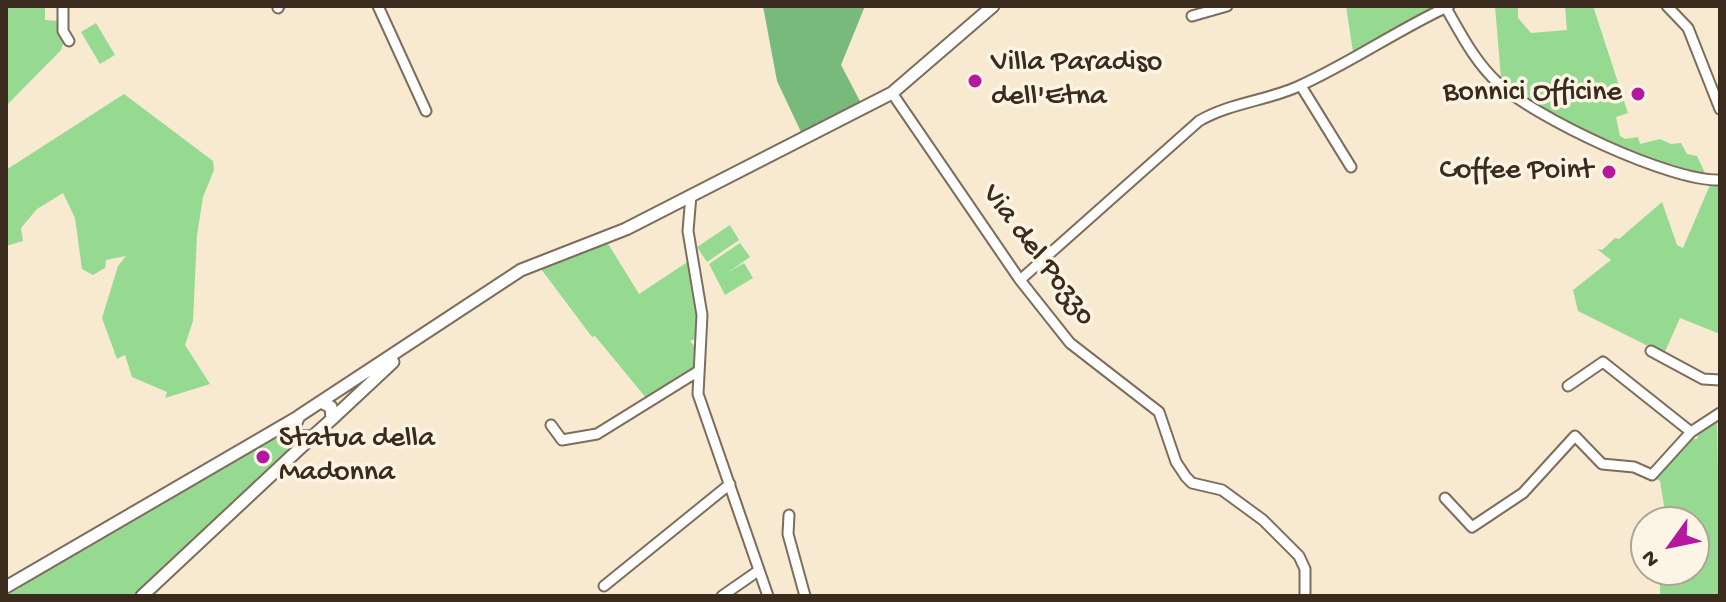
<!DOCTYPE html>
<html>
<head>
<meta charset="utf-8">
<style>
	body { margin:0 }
	#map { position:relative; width:1726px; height:602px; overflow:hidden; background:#f8e9d1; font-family:"Gochi Hand",sans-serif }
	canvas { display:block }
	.frame { position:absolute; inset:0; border:8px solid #3b2a1e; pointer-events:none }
	.north { position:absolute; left:1630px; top:506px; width:80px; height:80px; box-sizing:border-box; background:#fcf5e5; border:2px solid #afa495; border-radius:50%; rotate:237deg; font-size:22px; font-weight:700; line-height:32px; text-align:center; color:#3b2a1e }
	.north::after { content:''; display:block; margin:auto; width:28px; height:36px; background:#b5179e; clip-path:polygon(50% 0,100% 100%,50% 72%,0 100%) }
</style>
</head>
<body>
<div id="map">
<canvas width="1726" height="602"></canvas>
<div class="frame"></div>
<div class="north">N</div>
</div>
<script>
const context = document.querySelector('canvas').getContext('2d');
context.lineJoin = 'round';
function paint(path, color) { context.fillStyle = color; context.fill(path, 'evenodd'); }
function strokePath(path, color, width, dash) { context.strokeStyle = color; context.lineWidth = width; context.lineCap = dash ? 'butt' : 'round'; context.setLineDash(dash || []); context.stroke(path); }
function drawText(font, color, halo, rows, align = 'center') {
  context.font = font + ' "Gochi Hand",sans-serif'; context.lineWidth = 7; context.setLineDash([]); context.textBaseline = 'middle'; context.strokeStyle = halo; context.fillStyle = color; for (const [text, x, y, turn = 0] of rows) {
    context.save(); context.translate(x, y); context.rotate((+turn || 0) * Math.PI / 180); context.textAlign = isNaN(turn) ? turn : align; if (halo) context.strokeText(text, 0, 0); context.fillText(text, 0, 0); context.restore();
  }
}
const green = new Path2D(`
	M6,6H45V20L59,21L64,42L61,50L6,106Z
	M1346,6H1439L1353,52Z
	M1495,6H1518V18L1531,33L1567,30L1565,6H1593L1628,113L1616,117L1620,136L1625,139L1638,137L1640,144L1660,139L1671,144L1681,143L1687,154L1697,156L1706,175C1644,161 1547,122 1501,78Z
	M96,23L115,55L100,64L81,32Z
	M124,94L213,161L214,170L203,197L197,235L193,321L185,345L210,384L165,398L167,392L132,377L125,355L117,359L102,318L118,266L126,256L106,260L105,268L93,275L82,269L75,218L63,193L37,209L21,228L23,241L6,246V170Z
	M1720,184V334L1680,318L1664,354L1578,311L1573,290L1611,260L1597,249L1602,250L1615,238L1619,239L1662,202L1677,245L1683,248L1710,185Z
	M730,225L739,240L707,262L697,247Z
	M607,242L639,294L689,261L698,303L697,338L690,341L696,348L694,370L647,399L595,336L592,337L541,269Z
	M740,243L750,257L727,273L744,263L753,278L725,295L709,264Z
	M1717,416L1720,596H1660V580L1691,579L1709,552L1694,546V522H1675L1674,515L1665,512L1660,481L1653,477L1689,438L1697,439L1700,429Z
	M285,433L292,436L290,448L133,596H6L232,459Z`);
const forest = new Path2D(`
	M763,6H865L841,65L861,103L801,132L777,81Z`);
const minor = new Path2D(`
	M63,6V31L69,41
	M378,6L426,111
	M1667,6L1688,28L1720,109
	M278,8L279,6
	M1446,8C1461,34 1475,62 1498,83C1535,118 1671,182 1720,180
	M1192,16L1227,6
	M1301,86L1351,167
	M892,93L1020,280L1070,343L1159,412L1176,462L1186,477L1192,483L1222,490L1263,520L1299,556L1305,569V596
	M691,195L688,231L702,315L698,394L768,596
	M1020,280L1199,121C1230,103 1265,101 1297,87C1349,64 1397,30 1449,6
	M1651,351L1703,379L1720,380
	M1568,386L1603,362L1691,432
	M551,425L562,440L597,434L697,372
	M1445,498L1472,527L1523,493L1575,436L1602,464L1634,467L1652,475L1691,432L1720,413
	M789,515L788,534L805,596
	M604,586L730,484
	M722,596L758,571`);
const major = new Path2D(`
	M323,403L331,407L332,419L312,437L298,436L294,427L299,416L521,270L626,229L892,93L993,6
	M332,419L393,362
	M6,587L298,417
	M142,596L312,437`);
const markers = [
	[975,81,8,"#b5179e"],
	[1638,94,8,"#b5179e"],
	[1609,172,8,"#b5179e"],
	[263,457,8,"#b5179e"]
];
const poiNames = [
	["Villa Paradiso",991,64],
	["dell'Etna",991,98],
	["Bonnici Officine",1622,94,"right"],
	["Coffee Point",1593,172,"right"],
	["Statua della",279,440],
	["Madonna",279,474]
];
const streetNames = [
	["Via del Pozzo",1037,256,53]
];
paint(green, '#96da92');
paint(forest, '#78ba7c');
strokePath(minor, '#7d6d5d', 13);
strokePath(major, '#7d6d5d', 15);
strokePath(minor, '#fff', 9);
strokePath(major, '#fff', 11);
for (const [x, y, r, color] of markers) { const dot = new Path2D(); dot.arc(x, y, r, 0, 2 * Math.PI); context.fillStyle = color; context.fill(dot); strokePath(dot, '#fcf5e5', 3); }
drawText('30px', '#3b2a1e', '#fcf5e5', poiNames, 'left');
drawText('30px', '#3b2a1e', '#fcf5e5', streetNames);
</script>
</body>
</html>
